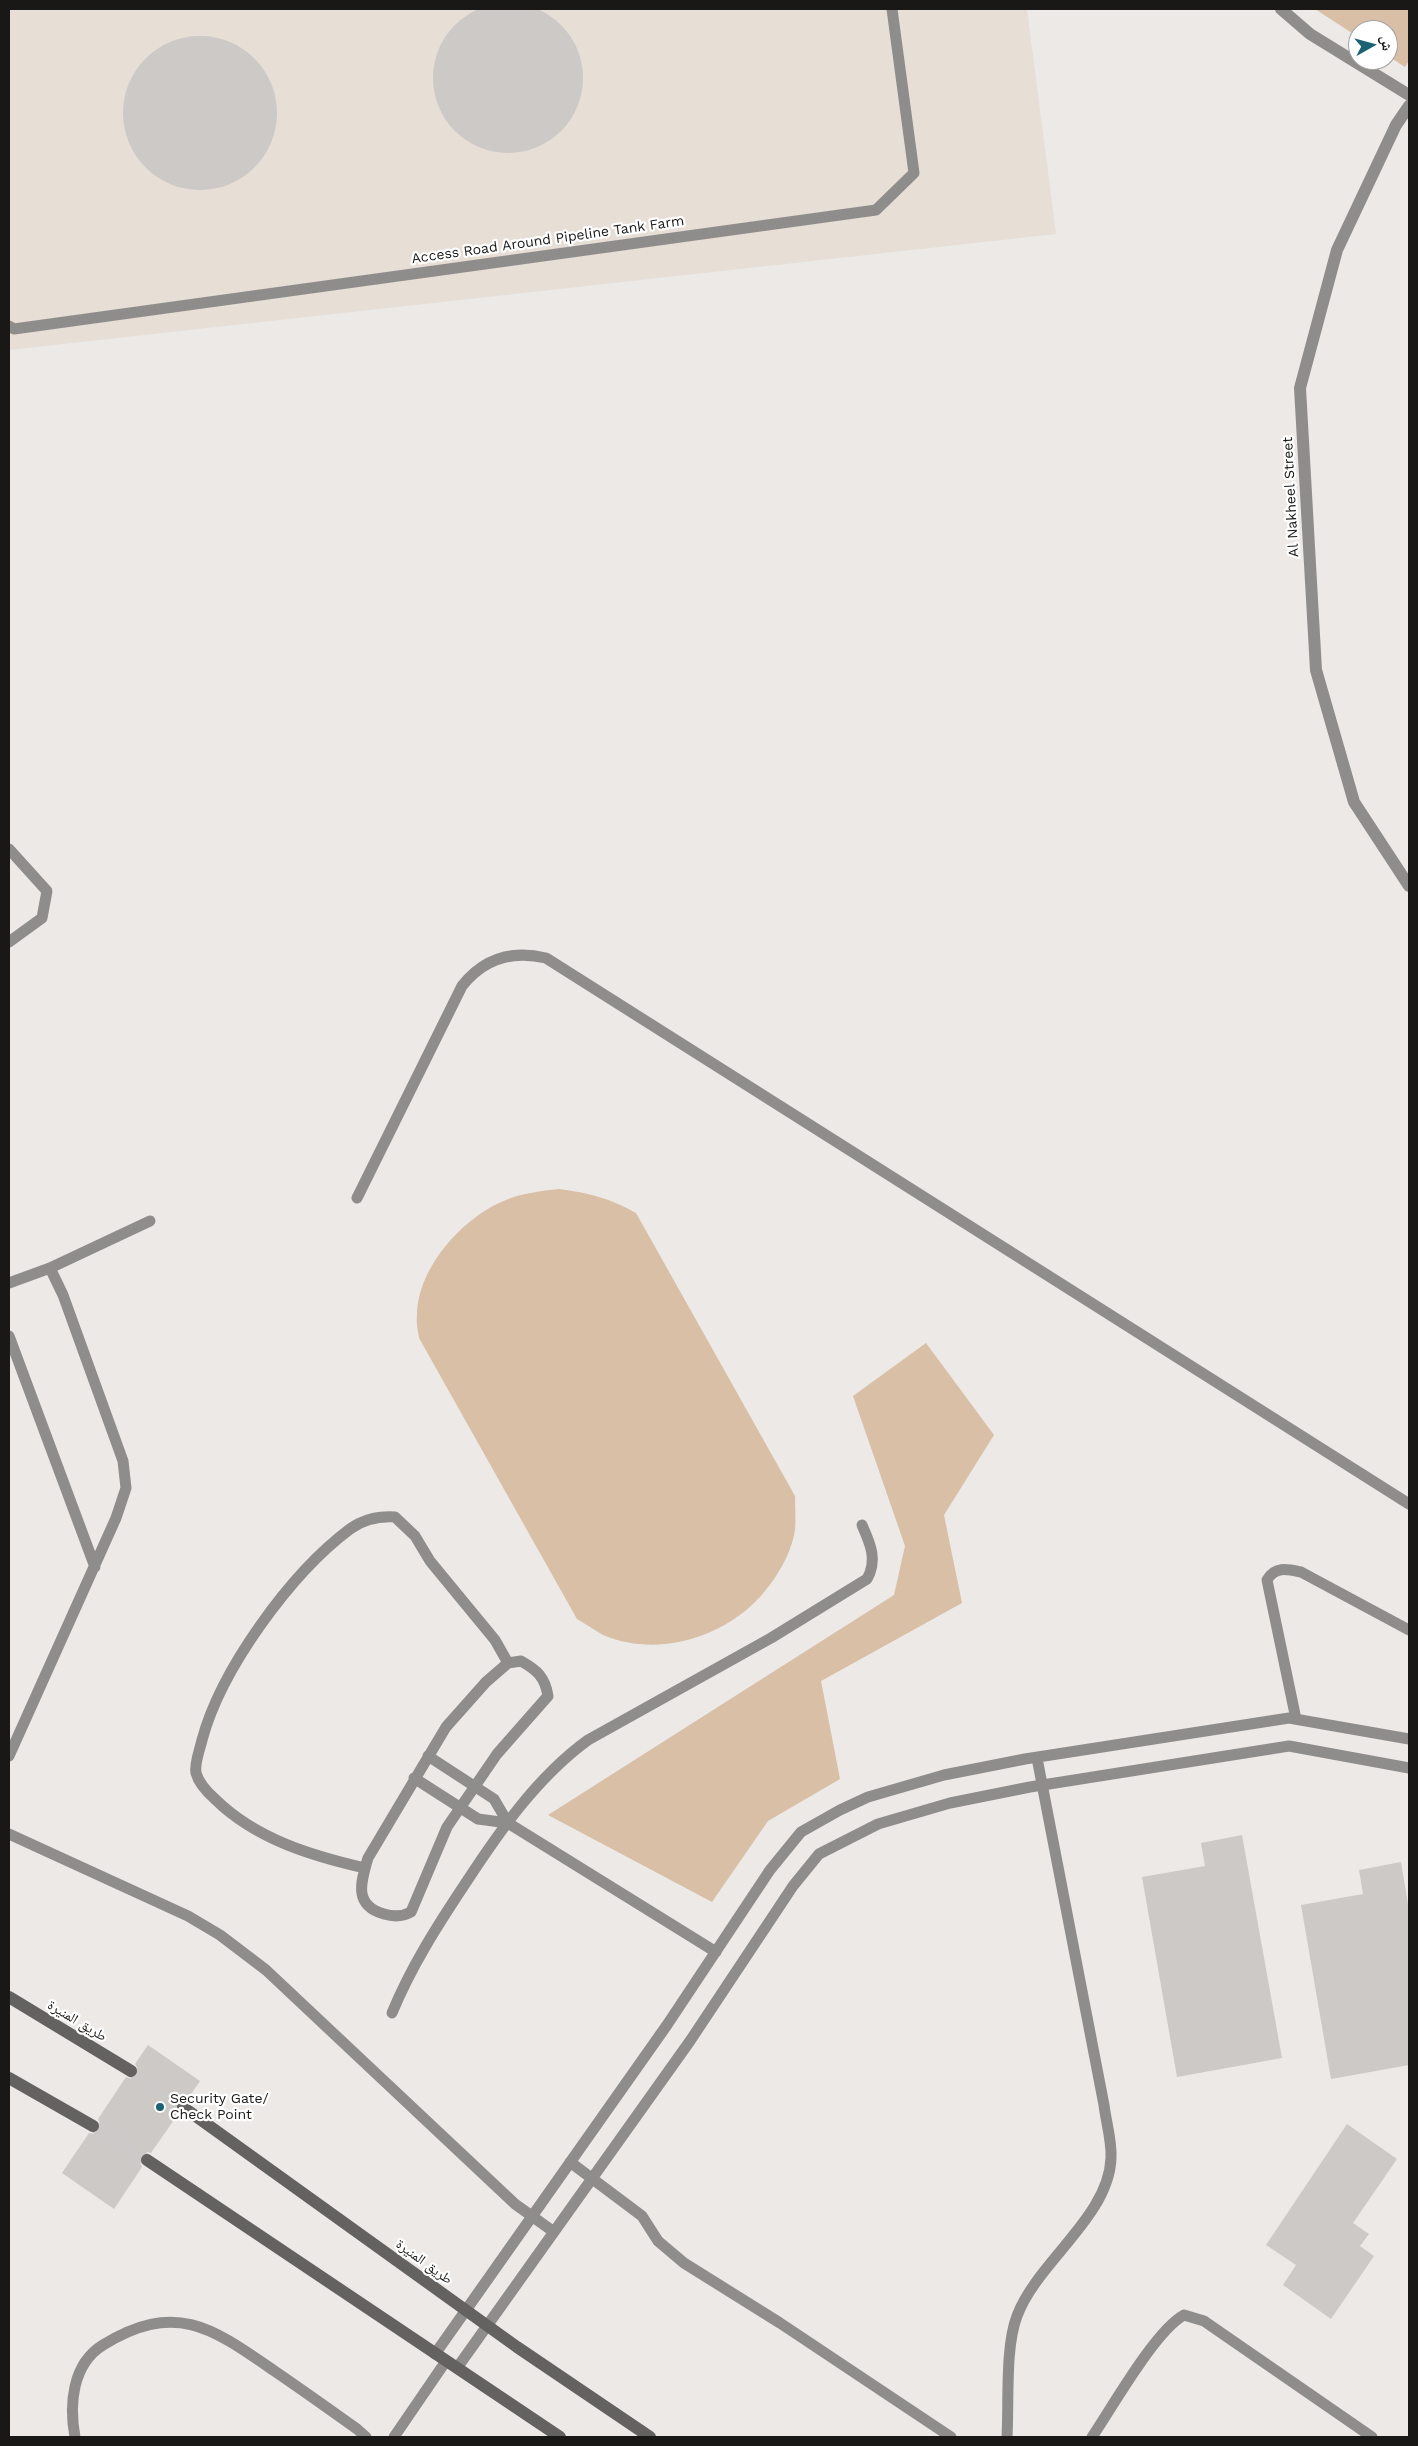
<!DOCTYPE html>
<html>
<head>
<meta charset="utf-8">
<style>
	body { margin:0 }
	#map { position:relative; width:1418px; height:2446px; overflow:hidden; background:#ece9e7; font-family:"Work Sans","Noto Naskh Arabic",sans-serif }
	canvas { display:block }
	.frame { position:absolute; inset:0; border:10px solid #191817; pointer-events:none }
	.north { position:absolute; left:1348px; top:20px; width:50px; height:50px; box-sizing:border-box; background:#fff; border:1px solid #a3a3a2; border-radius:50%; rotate:83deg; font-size:14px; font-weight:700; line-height:20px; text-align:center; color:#191817 }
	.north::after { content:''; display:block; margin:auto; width:18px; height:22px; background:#1b6272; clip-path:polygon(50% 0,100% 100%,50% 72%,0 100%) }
</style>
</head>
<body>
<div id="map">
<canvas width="1418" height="2446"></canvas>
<div class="frame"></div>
<div class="north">ش</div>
</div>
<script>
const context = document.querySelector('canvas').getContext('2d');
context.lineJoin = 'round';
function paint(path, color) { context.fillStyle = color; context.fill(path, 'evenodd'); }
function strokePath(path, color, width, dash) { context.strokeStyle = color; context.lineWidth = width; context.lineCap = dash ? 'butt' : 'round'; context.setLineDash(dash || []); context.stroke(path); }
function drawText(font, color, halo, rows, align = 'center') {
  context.font = font + ' "Work Sans","Noto Naskh Arabic",sans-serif'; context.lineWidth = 4.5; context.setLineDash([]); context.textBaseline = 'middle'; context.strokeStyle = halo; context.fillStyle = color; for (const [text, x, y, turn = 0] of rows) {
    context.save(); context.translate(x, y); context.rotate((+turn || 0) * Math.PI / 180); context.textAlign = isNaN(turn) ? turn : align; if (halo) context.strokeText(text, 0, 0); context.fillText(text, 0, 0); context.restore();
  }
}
const built = new Path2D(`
	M9,9H1027L1056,234L9,350Z`);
const green = new Path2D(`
	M1315,9H1409V61L1405,67L1388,56V30H1358V37Z
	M559,1189C589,1193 609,1198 636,1213L795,1496C795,1507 796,1519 795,1530C791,1555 776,1579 760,1597C722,1638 657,1658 603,1635C594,1630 586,1624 577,1619L419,1338C418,1331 416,1323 417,1315C418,1267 463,1217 506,1200C523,1193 541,1191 559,1189Z
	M926,1343L994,1435L944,1515L962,1603L821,1681L840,1779L768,1821L712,1902L548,1815L894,1595L905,1546L853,1396Z`);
const building = new Path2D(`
	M433 78a75 75 0 1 1 150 0a75 75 0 1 1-150 0Z
	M123 113a77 77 0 1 1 154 0a77 77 0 1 1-154 0Z
	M1242,1835L1282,2058L1177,2077L1142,1877L1205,1866L1201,1843Z
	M1401,1862L1409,1910V2065L1331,2079L1301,1905L1363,1894L1359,1870Z
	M148,2045L200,2081L187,2100L180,2099L176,2103L175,2110L178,2114L151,2153L147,2152L141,2155L139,2160L142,2167L114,2209L62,2173L89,2133L94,2134L100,2130L101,2125L98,2119L126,2077L131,2079L138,2076L139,2071L135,2064Z
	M1347,2124L1397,2159L1353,2223L1369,2234L1360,2246L1374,2256L1331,2319L1283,2285L1296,2265L1266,2245Z`);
const secondaryTunnel = new Path2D(`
	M131,2071L183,2107
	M93,2126L147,2160`);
const lane = new Path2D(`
	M9,326L14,329L876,210L914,173L892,9
	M9,849L47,891L42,918L9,942
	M357,1198L462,986C484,958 512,950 546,958L1409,1504
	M9,1283L50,1268L150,1221
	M9,1336L95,1567
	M521,1661C537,1670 545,1677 548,1696L497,1754L447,1827L411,1912C402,1917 394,1917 384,1914C353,1905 361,1882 368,1858L446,1727L486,1682L508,1663Z
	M1296,1719L1267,1580C1275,1566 1287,1569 1301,1572L1409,1630
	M9,1756L116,1518L126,1488L123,1461L63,1295L50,1268
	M428,1756L494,1799L508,1823
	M414,1778L478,1819L508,1823L716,1952
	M9,1834L188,1916L220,1935L266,1970L515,2204L554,2232
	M365,1868C312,1856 256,1839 216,1800C208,1793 199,1784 196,1773C194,1764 200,1749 202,1740C221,1669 291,1573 350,1529C364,1519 378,1516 395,1517L415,1536L430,1561L495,1640L508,1663
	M392,2013C411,1967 437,1926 465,1884C499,1832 537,1777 588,1740L771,1638L867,1579C878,1560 870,1543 862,1525
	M570,2162L642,2216L658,2241L684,2263L780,2323L951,2437
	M435,2354L667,2025L770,1870L801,1832L840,1810L868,1797L944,1775L1025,1759L1289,1718L1409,1739
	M457,2368L690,2041L793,1886L819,1854L878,1824L950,1803L1030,1787L1289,1746L1409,1768
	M75,2437C69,2405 72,2364 103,2345C175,2301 211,2327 273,2370C301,2389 329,2409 357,2429L366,2437
	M394,2437L446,2361
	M1007,2437C1009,2403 1005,2347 1017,2316C1037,2262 1109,2217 1111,2158C1112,2141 1106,2122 1104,2105L1037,1758
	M1092,2437C1113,2406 1155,2331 1184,2315L1204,2321L1372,2437`);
const street = new Path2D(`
	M1281,9L1310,34L1409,95
	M1409,106L1396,125L1337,250L1300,388L1316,670L1354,802L1409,886`);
const secondary = new Path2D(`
	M9,1997L131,2071
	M9,2078L93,2126
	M183,2107L517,2347L650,2437
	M147,2160L560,2437`);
const markers = [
	[160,2107,5,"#1b6272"]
];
const streetNames = [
	["Access Road Around Pipeline Tank Farm",548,240,-8],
	["Al Nakheel Street",1291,497,-93],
	["طريق المنيرة",77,2021,31],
	["طريق المنيرة",424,2262,36]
];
const poiNames = [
	["Security Gate/",170,2099],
	["Check Point",170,2115]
];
paint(built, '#e7ded6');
paint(green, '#d8bfa6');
paint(building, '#ccc9c6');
strokePath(secondaryTunnel, '#cccac8', 12, [12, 6]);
strokePath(lane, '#8f8d8c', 11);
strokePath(street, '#8f8d8c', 12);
strokePath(secondary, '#636260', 12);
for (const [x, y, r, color] of markers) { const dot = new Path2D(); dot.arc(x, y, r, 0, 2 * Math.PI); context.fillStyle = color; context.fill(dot); strokePath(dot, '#fff', 2); }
drawText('14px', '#191817', '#fff', streetNames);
drawText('14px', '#191817', '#fff', poiNames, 'left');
</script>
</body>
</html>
